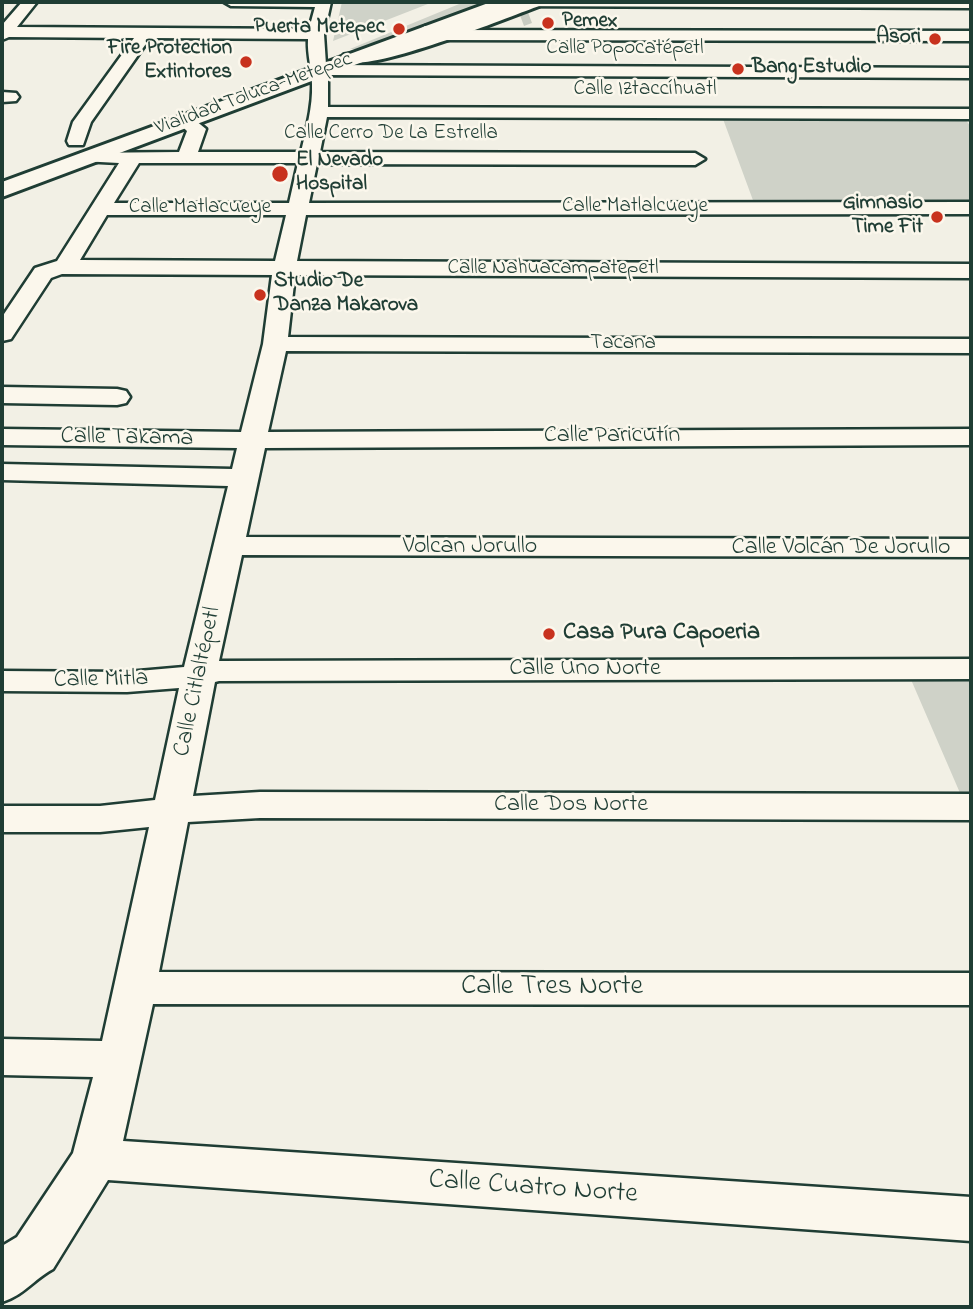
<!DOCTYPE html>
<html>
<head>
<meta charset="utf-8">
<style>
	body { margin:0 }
	#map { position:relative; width:973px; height:1309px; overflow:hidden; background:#f2f0e5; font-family:"Indie Flower",sans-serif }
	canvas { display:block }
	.frame { position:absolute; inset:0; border:4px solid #1f3d34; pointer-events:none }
</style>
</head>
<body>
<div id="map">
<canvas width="973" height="1309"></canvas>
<div class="frame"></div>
</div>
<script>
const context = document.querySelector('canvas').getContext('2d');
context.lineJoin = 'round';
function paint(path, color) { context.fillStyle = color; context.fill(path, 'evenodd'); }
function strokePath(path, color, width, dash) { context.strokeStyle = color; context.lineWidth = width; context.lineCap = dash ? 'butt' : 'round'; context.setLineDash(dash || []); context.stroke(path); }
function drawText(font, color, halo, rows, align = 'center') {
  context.font = font + ' "Indie Flower",sans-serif'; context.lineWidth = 5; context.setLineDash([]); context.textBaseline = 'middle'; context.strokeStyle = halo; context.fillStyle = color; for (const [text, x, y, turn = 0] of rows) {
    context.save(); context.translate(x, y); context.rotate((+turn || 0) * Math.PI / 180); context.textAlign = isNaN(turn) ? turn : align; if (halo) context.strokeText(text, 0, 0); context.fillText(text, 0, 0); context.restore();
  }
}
const green = new Path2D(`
	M342,2H433L333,41Z
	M464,2H500L365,49H350Z
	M723,119H965L971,127V202L754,203Z
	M909,675H971V793H960Z`);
const minorTunnel = new Path2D(`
	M521,18L529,15`);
const minor = new Path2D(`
	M22,2H37L17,27L309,29L315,7L231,6L224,2H331L324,34L326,65L971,68V78L328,75V107L971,109V119L327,117L320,152L695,153L705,159L695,165L317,164L309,203L971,202V214L306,215L297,261L971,264V278L295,275L288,337L971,339V353L286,351L268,432L971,429V445L265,448L246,537L971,539V557L242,555L219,661L971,659V679L219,681L215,682L193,796L260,792L971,794V820L260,818L188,822L159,972L971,973V1005L153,1004L123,1141L971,1197V1241L108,1180L53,1269C33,1280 24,1295 2,1302V1246L17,1237L73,1153L93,1077L2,1075V1039L102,1041L149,827L100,832H2V806H100L155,800L179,688L127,692L2,691V671L127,672L184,667L228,486L2,480V464L232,469L237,448L2,445V429L241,432L263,344L272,275L62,274L51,278L11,339L2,341V317L35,268L57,261L119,163L81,161L78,157L81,153L179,152L187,131L175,120L184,115L190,116L206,129L198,152H301C306,130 313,107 312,84C312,69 307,55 308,39L150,38L91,122L83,145H69L67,141L73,122L134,38L9,37L2,40V25ZM139,163H298L289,203H114ZM107,215H286L275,261L80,260Z
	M499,2H971V8L506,6Z
	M425,26L438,30L971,31V41L437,40L419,34L417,31Z
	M2,92L16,93L19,97L16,101L2,102Z
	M2,387L117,389L126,391L130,397L126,403L117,405L2,403Z`);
const major = new Path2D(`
	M517,2H542L539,6C511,16 357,79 341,59L344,55L379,50Z`);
const highway = new Path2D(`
	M491,2H515L512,6L2,197V182Z`);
const markers = [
	[548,23,7,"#c8321e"],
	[399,29,7,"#c8321e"],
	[935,39,7,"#c8321e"],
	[246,62,7,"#c8321e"],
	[738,69,7,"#c8321e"],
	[280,174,9,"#c8321e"],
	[937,217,7,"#c8321e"],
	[260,295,7,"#c8321e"],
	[549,634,7,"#c8321e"]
];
const farPoinames = [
	["Pemex",562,23],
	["Puerta Metepec",385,29,"right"],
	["Asori",921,39,"right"],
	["Fire Protection",232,50,"right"],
	["Extintores",232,74,"right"],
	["Bang Estudio",752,69],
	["El Nevado",296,162],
	["Hospital",296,186],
	["Gimnasio",923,205,"right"],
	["Time Fit",923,229,"right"],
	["Studio De",274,283],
	["Danza Makarova",274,307]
];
const farStreetnames = [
	["Calle Popocatépetl",625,50],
	["Calle Iztaccíhuatl",645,91],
	["Vialidad Toluca-Metepec",254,95,-20],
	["Calle Cerro De La Estrella",391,135],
	["Calle Matlalcueye",635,208],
	["Calle Matlacueye",200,209],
	["Calle Nahuacampatepetl",553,270],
	["Tacana",623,345]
];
const streetNames = [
	["Calle Paricutín",612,437],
	["Calle Takama",127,439,1],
	["Volcan Jorullo",470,548],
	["Calle Volcán De Jorullo",841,549],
	["Calle Uno Norte",585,670],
	["Calle Mitla",101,681,-1],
	["Calle Citlaltépetl",199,682,-78],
	["Calle Dos Norte",571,806]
];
const poiNames = [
	["Casa Pura Capoeria",563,634]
];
const nearStreetnames = [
	["Calle Tres Norte",552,988],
	["Calle Cuatro Norte",533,1189,4]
];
paint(green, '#cfd2c8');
strokePath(minorTunnel, '#c8ccc2', 17, [17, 9]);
strokePath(minor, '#1f3d34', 5);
strokePath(major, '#1f3d34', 6);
strokePath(highway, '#1f3d34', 6);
paint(minor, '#fbf7ec');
paint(major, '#fbf7ec');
paint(highway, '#fbf7ec');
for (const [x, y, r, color] of markers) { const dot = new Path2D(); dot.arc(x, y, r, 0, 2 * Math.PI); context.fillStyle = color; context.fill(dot); strokePath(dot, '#fbf7ec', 2.5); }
drawText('bold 21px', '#1f3d34', '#fbf7ec', farPoinames, 'left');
drawText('21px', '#1f3d34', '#fbf7ec', farStreetnames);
drawText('24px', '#1f3d34', '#fbf7ec', streetNames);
drawText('bold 24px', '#1f3d34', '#fbf7ec', poiNames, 'left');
drawText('28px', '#1f3d34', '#fbf7ec', nearStreetnames);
</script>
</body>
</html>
